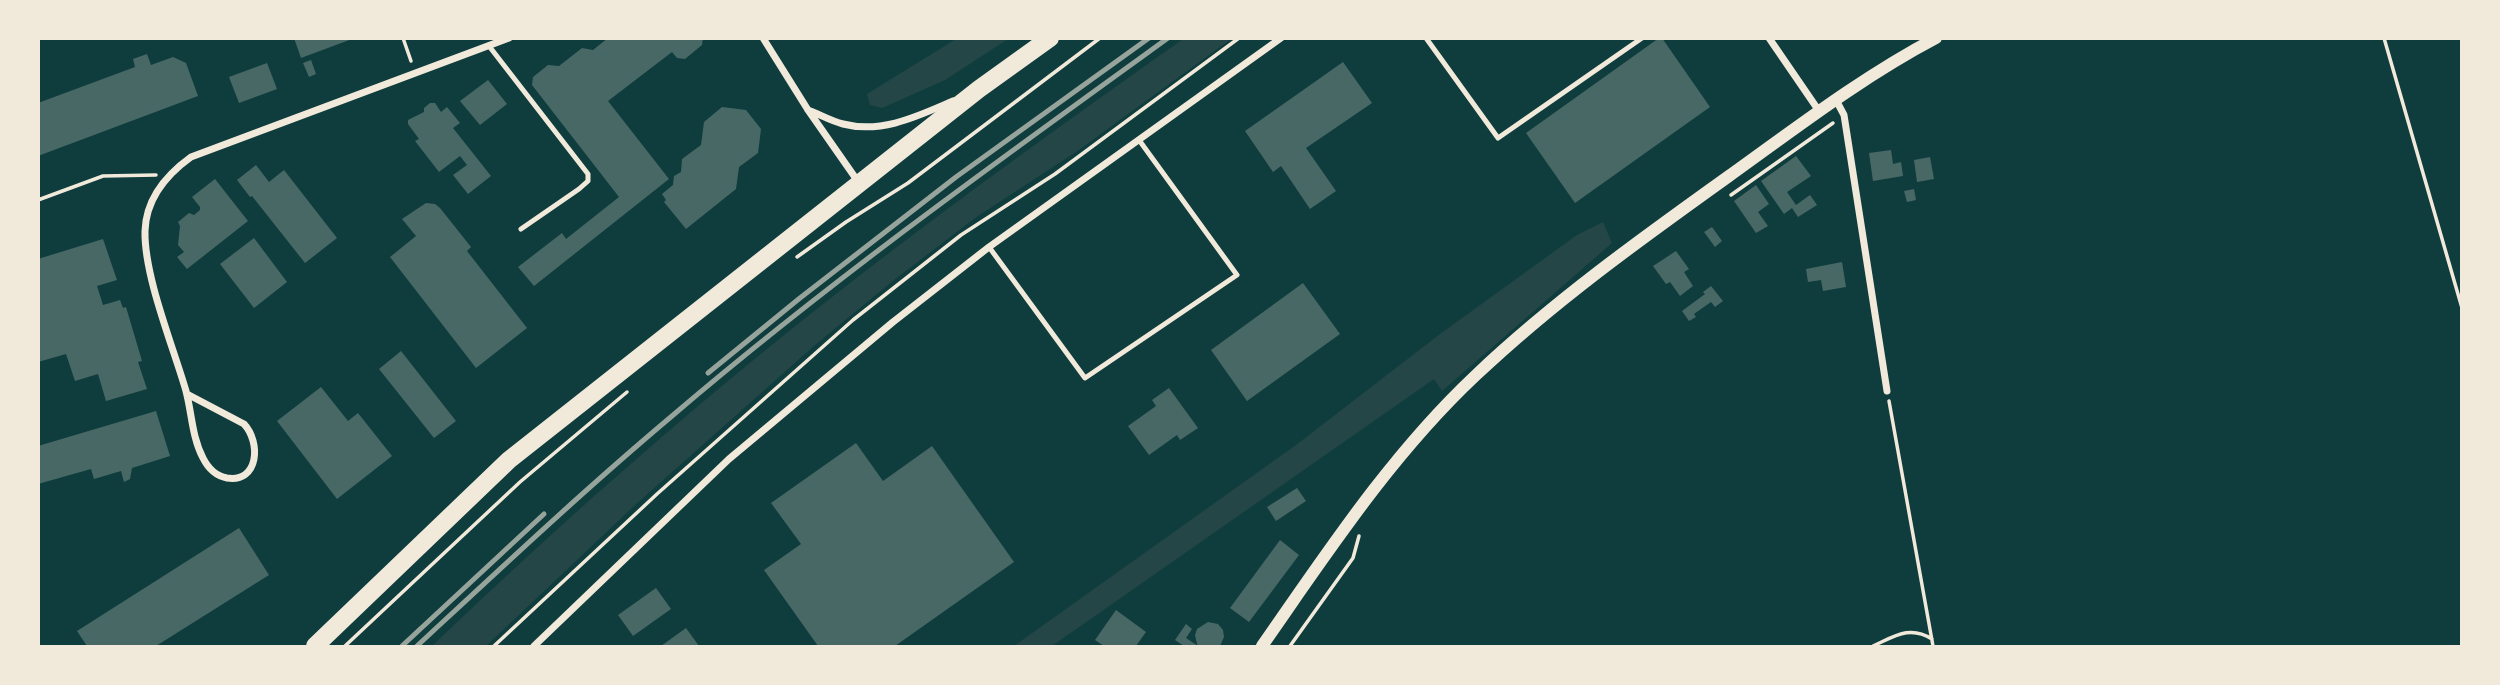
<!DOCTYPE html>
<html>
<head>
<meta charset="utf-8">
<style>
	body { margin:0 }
	#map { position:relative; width:2500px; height:685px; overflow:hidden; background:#0f3d3e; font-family:"Exo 2",sans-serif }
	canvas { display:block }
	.frame { position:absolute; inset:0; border:40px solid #f1e9da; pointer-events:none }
</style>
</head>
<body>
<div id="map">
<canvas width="2500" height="685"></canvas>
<div class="frame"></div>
</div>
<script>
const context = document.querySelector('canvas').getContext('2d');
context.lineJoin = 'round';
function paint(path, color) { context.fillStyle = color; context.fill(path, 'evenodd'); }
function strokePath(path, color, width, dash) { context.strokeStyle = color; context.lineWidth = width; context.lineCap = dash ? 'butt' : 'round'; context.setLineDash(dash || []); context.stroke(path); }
const green = new Path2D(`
	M956,39H1008L945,80L882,108L870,105L867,94Z
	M1183,39H1231L1076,152L975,218L894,280L815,345L634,506L486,646H432C568,516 710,391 859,276C965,194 1074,116 1183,39Z
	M1603,222L1612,243L1442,391L1434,379L1052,646H1014L1296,445L1440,334L1577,235Z`);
const building = new Path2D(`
	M294,38H352V39L301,58Z
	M608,38H703L702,45L685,59L677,58L672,52L608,101L669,179L534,286L518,267L562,233L566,239L619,197L532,85L533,77L548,65L559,66L582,48L593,50Z
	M1659,38H1662L1710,107L1575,203L1526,133Z
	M147,54L151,65L173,57L186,63L198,96L38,156V103L135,67L133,59Z
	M311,60L316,74L309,77L303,63Z
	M1343,62L1372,103L1306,148L1336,191L1310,209L1281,166L1273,172L1245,131Z
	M267,63L277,89L239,103L229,77Z
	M488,80L507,104L480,125L460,101Z
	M430,103H435L441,112L447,107L460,123L453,128L491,176L468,194L453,175L467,165L460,156L439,172L415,141L419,139L408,124V120L424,112V108Z
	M722,107L746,110L761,129L758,153L739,167L736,189L686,229L664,202L666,200L662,194L673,185L674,176L681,172L682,159L701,145L704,122Z
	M1891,150L1893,164L1901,162L1903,176L1873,181L1869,153Z
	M1796,156L1811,176L1787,192L1796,205L1810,195L1817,205L1798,217L1792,208L1784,214L1761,181Z
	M1930,157L1934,179L1917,182L1914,160Z
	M256,165L269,182L284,170L337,238L305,263L252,196L250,197L237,180Z
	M215,179L248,221L187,269L177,257L184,252L178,245L180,226L178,222L189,213L194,215L200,210V207L192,197Z
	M1756,185L1769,204L1758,212L1768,226L1756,233L1734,201Z
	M1914,189L1916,200L1907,202L1904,191Z
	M426,203L435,204L440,208L471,247L467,251L527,328L476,368L390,257L416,236L402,219Z
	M1712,227L1722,241L1715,247L1704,232Z
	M254,238L287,282L254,308L220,264Z
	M103,239L117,280L97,286L103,305L120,300L123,308L126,307L142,361L138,362L147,389L106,401L98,374L75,381L66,354L38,362V259Z
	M1676,251L1689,269L1684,272L1693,286L1680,296L1670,282L1666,284L1653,266Z
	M1842,262L1846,287L1823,291L1821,280L1808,282L1806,269Z
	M1303,283L1340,334L1247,401L1211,350Z
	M1711,286L1723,301L1715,307L1711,302L1694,314L1696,317L1689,321L1682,311L1705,294L1703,292Z
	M401,351L456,421L434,438L379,369Z
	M321,387L348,421L358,413L392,456L337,499L277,421Z
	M1169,388L1198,428L1180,440L1177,435L1149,455L1128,426L1156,406L1152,400Z
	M156,411L170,456L132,468L130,479L124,482L121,471L94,479L91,469L38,484V446Z
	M856,443L883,481L932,446L1014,562L895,646H818L764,570L801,544L771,503Z
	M1297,488L1306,501L1276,521L1267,507Z
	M239,528L269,575L156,646H87L77,631Z
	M1280,540L1299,555L1249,622L1230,608Z
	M656,588L671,609L633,636L618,615Z
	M1116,610L1146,632L1136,646H1104L1095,640Z
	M1208,622L1218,624L1223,630L1224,637L1220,646H1198L1197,644L1195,635L1197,629Z
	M1186,624L1192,629L1186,638L1198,646H1184L1175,640Z
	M686,628L699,646H661Z`);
const path = new Path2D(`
	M403,38L411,61
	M2384,38L2462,308
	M1731,195L1833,123
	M38,200L103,176L156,175
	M797,257L846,222L908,183L1100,38
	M1889,401L1933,646
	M345,646L520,482L627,392
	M494,646L657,494L853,320L961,235L1055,174L1239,38
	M1290,646L1353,558L1359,536
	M1873,646C1895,636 1910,625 1932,639`);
const service = new Path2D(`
	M1426,38L1498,138L1642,38
	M489,46L588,174V181L579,189L521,229
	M989,247L1085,378L1237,275L1139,140`);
const minor = new Path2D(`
	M763,38L808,110L859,183
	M1769,38L1819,111
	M1836,100L1844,115L1887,391
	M808,110C819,114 831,121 843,124C882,134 918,116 953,101
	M187,394L244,424C261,442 259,483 227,478C216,476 208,468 203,458C192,437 192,414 186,391C173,346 144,276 145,231C146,199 166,175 191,157L509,38
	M534,646L729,459L893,322L989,247L1281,38`);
const tertiary = new Path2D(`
	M1262,646C1327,553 1391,455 1475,376C1553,302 1641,239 1729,176C1796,128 1862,77 1936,38`);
const primary = new Path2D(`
	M315,646L509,460L979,89L1050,38`);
const rail = new Path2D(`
	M708,373L800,298L956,177L1149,38
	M402,646L544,514
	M417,646C501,568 584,490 672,416C830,281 999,160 1168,38`);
paint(green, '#244646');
paint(building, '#486865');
strokePath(path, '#f1e9da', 3.5);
strokePath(service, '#f1e9da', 5);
strokePath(minor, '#f1e9da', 7);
strokePath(tertiary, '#f1e9da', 12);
strokePath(primary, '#f1e9da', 18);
strokePath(rail, '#97a49c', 5);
</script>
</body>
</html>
